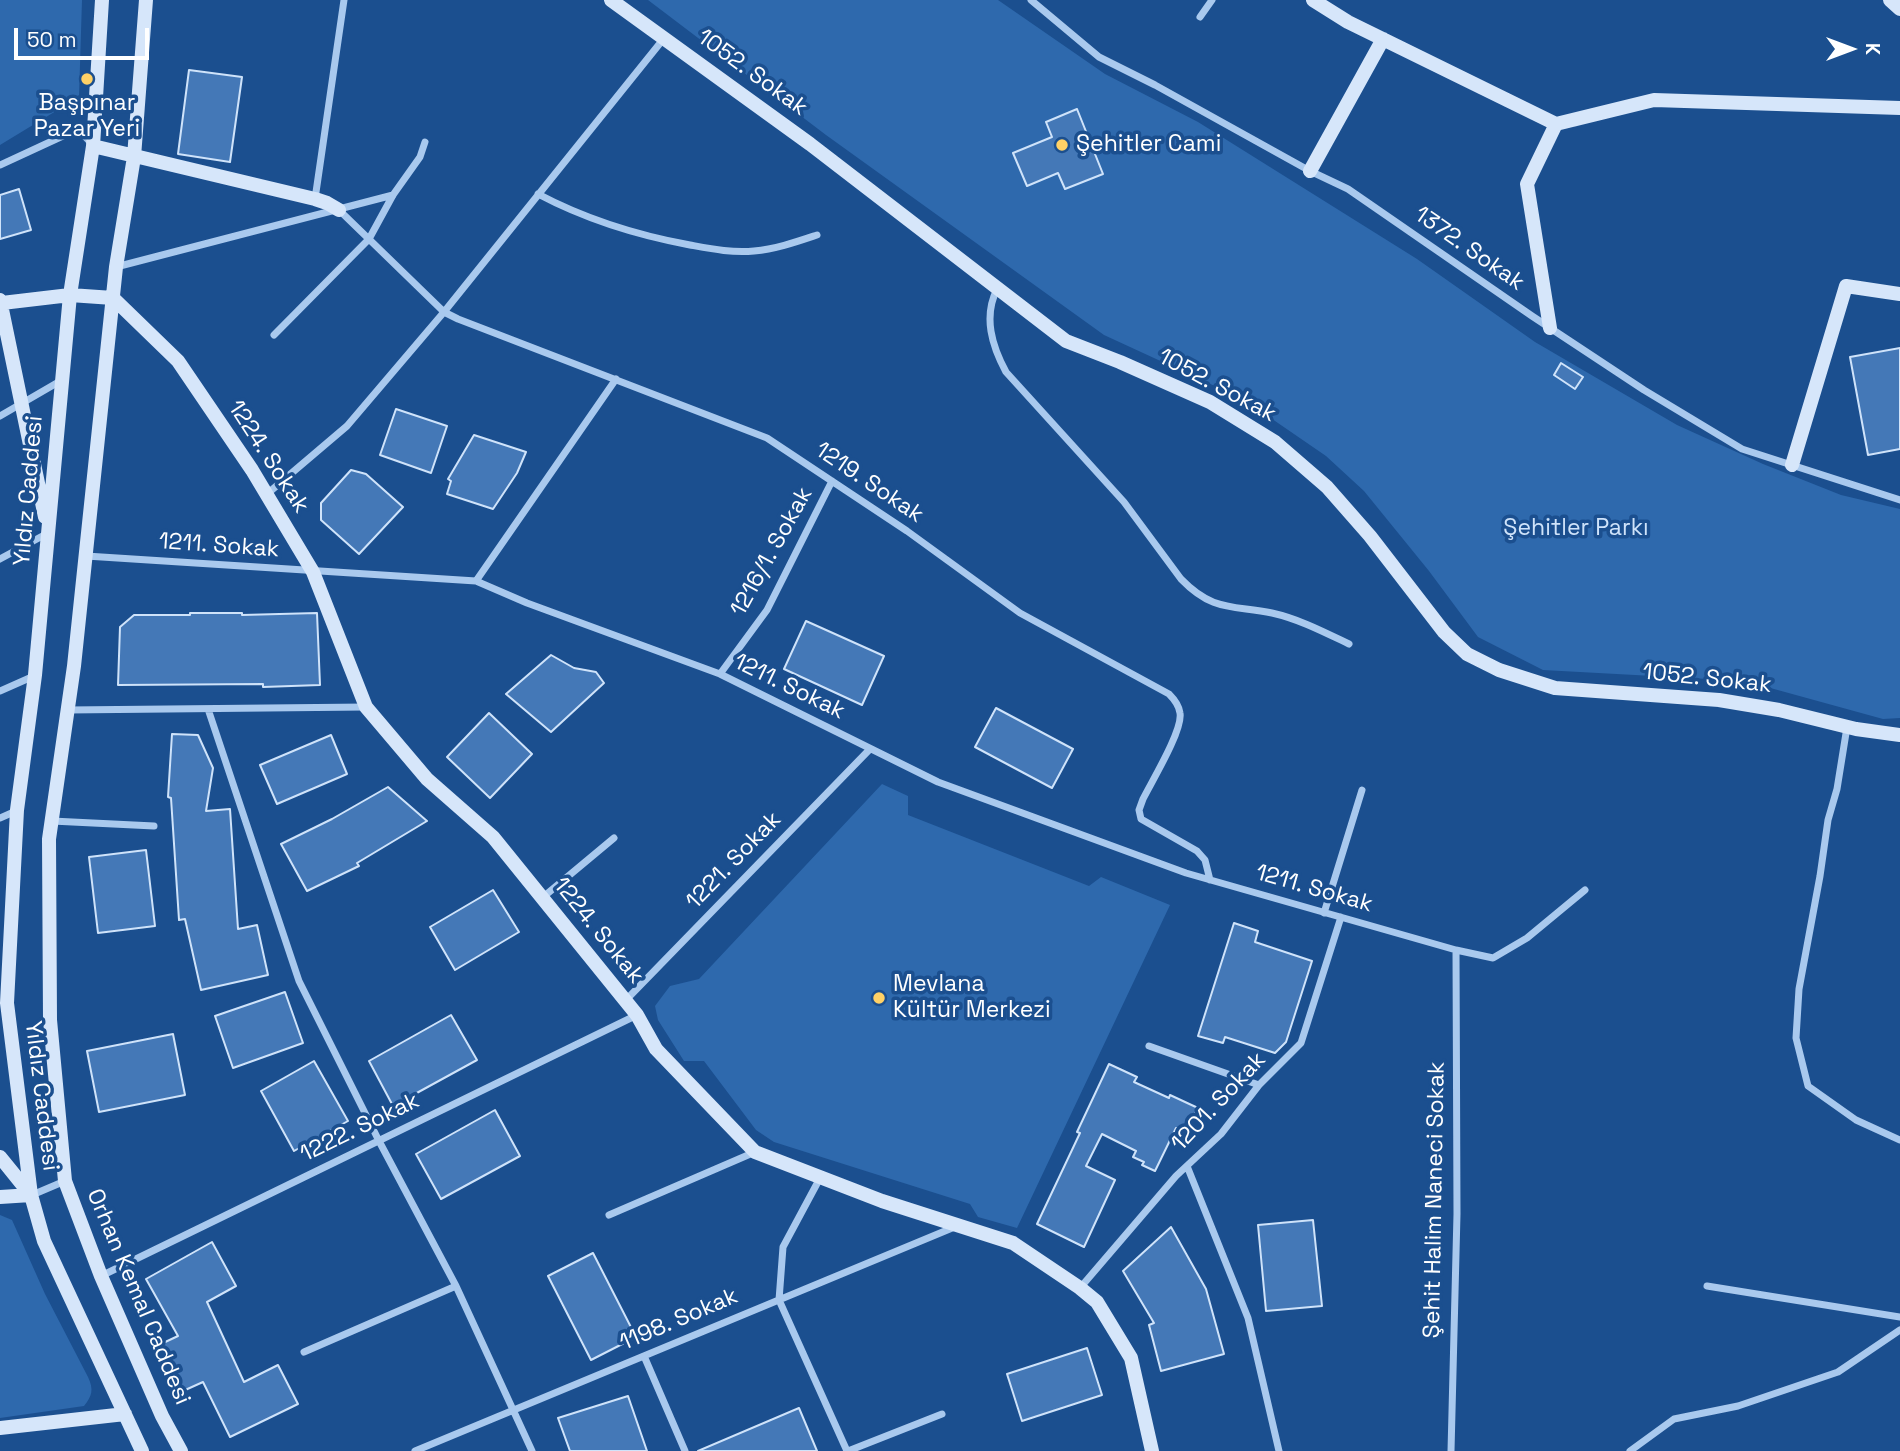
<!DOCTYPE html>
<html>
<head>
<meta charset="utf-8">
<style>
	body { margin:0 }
	#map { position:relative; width:1900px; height:1451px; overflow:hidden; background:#1b4f8f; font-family:"Space Grotesk",sans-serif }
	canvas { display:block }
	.north { position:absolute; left:1816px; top:14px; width:70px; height:70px; -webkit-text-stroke:5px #1b4f8f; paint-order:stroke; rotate:90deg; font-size:19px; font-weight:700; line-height:28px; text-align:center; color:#fff }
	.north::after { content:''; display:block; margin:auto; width:24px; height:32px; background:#fff; clip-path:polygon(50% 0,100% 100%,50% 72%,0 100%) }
	.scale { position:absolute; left:14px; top:28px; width:135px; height:32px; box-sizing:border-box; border:4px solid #fff; border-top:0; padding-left:9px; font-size:21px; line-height:24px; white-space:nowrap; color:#fff; -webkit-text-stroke:5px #1b4f8f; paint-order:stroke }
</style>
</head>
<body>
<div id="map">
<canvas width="1900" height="1451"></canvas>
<div class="north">K</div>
<div class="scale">50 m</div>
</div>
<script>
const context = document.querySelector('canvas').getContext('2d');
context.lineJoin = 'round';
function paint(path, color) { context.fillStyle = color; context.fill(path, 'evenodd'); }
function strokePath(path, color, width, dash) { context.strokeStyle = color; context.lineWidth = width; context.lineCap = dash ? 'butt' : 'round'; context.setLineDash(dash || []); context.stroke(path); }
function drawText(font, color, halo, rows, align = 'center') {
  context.font = font + ' "Space Grotesk",sans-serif'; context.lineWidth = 7; context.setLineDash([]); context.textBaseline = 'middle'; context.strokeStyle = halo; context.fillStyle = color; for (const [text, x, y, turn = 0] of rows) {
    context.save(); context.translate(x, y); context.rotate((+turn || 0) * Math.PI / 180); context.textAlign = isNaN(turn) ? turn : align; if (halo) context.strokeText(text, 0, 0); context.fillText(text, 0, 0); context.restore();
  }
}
const green = new Path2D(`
	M0,0H82L79,97L0,145Z
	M648,0H998L1105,74L1198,122L1417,259L1535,342L1677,425L1763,464L1841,495L1900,509V718L1883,719L1745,681L1543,670L1478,637L1429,571L1364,491L1326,456L1243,399L1104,335L826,135Z
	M882,784L908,796V815L1089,886L1101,877L1170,905L1017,1228L978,1217L970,1204L774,1142L756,1130L704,1061H684L658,1020L655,1006L670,986L699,979Z
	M0,1215L12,1220L45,1294L88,1377C94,1390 92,1396 84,1406L0,1418Z`);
const building = new Path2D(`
	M189,70L242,77L230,162L178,154Z
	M1077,109L1103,174L1065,189L1058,173L1027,186L1013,153L1052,137L1046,122Z
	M19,189L31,230L0,239V195Z
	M1900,348V449L1868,455L1850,357Z
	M1561,363L1583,377L1575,389L1554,375Z
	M396,409L447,426L431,473L380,455Z
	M474,435L526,452L517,473L493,509L447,494L451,481L448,479Z
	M351,470L366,474L403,507L359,554L321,520V503Z
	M190,613H242V615L317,613L320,685L263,687V684L118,685L120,627L134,615H190Z
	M806,621L884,656L862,705L784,669Z
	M551,655L574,668L596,672L604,683L551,732L506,694Z
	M996,708L1073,749L1052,788L975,747Z
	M489,713L532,754L490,798L447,757Z
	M172,734L198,735L213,768L206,811L230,809L238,929L257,925L268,975L201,990L185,919L179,920L171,798L168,797Z
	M331,735L347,774L277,804L260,765Z
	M388,787L427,821L357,863L359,866L307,891L281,844L332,819Z
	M146,850L155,926L98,933L89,857Z
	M493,890L519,932L455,970L430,927Z
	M1234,923L1258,931L1255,942L1312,961L1286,1042L1275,1053L1225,1037L1223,1043L1198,1036Z
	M285,992L303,1043L233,1068L215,1016Z
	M451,1015L477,1060L393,1106L369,1061Z
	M173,1034L185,1095L99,1112L87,1051Z
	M314,1061L348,1121L294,1151L261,1091Z
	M1109,1064L1137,1077L1134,1082L1169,1098L1170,1095L1198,1108L1186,1133L1176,1128L1155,1171L1142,1165L1144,1162L1133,1157L1136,1151L1102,1134L1086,1166L1115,1180L1084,1247L1037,1224L1080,1133L1077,1132Z
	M495,1110L520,1156L441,1199L416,1154Z
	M1313,1220L1322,1306L1266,1311L1258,1225Z
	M1171,1227L1206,1289L1224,1354L1161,1371L1149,1325L1154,1323L1123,1271Z
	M212,1242L236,1286L207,1302L244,1382L278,1365L298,1404L230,1437L203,1382L183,1391L161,1344L178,1336L146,1279Z
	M593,1253L636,1337L591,1360L548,1276Z
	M1087,1348L1102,1395L1022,1421L1007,1374Z
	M628,1396L647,1451H570L558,1418Z
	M799,1408L817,1451H698Z`);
const street = new Path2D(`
	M1031,0L1099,57L1155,85L1310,171L1348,189L1532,316L1644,390L1742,449L1900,500
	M1200,17L1212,0
	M0,165L78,129L93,145
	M538,194C587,220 636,235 690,245C712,249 732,253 754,251C776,249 796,242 817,235
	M315,199L344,0
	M339,210L444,312L458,319L767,438L907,531L1020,613L1169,694C1174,699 1179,705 1180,713C1183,730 1152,781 1143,799L1139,810L1141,819L1197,851L1205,860L1210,880
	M116,267L393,195
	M997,289C983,317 992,346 1006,372L1124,502L1181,579C1213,612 1232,605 1272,613C1299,619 1324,632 1349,644
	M274,335L369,239L393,195L420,157L425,142
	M0,416L62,380
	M267,494L347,426L444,312L665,37
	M86,556L476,581L527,603L720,674L938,782L1186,873L1456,950L1493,958L1527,938L1585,890
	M0,559L48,533
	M476,581L616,379
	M720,674L767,610L832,481
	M0,691L34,676
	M208,709L299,981L379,1141L456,1286L532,1451
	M68,710L366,707
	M1847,727L1837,789L1828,820L1820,876L1799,989L1796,1038L1808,1086L1856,1120L1900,1140
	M0,818L16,811
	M52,821L154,826
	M542,898L614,838
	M1324,913L1362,790
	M625,1001L870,749
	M1149,1046L1259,1085
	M1187,1166L1248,1318L1279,1451
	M820,1178L783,1247L779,1300L847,1451
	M32,1195L65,1181
	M609,1215L755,1152
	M101,1276L637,1015
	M1707,1286L1900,1317
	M1080,1288L1176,1176L1221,1134L1259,1085L1301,1043L1341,917
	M304,1352L456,1286
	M644,1356L685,1451
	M415,1451L957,1226
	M848,1451L942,1414
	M1451,1451L1457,1214L1456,950
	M1630,1451L1674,1419L1738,1406L1838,1372L1900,1330`);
const secondary = new Path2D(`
	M102,0L93,146L70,295L35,675L17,810L7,1003L31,1195L44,1241L142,1451
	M146,0L134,157L116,267L74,666L49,839L50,1020L65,1181L101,1276L162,1416L181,1451
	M611,0L810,144L1066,341L1120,362L1210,402L1275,442L1327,487L1370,536L1444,632L1467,654L1499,670L1555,688L1719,700L1779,710L1856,729L1900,735
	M1313,0L1348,22L1556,124
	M1890,0L1900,9
	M93,146L315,199L327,203L339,210
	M1310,171L1383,39
	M0,300L45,517
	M2,303L70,295L113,298L178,361L252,470L313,572L366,707L427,779L493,837L637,1015L656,1049L755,1152L882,1201L1013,1243L1080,1288L1097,1302L1131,1358L1152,1451
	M1550,328L1527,184L1556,124L1654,100L1900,108
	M1792,465L1846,286L1900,294
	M0,1157L30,1194
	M0,1197L31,1195
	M0,1428L125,1414`);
const markers = [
	[87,79,7,"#ffd166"],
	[1062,145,7,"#ffd166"],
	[879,998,7,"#ffd166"]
];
const streetNames = [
	["1052. Sokak",752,73,36],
	["1372. Sokak",1469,249,35],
	["1052. Sokak",1217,386,28],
	["1224. Sokak",268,457,57],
	["1219. Sokak",869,483,34],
	["Yıldız Caddesi",29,491,-85],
	["1211. Sokak",219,546,4],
	["1216/1. Sokak",772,552,-61],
	["1052. Sokak",1707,679,6],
	["1211. Sokak",789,687,26],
	["1221. Sokak",734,861,-46],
	["1211. Sokak",1314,889,16],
	["1224. Sokak",598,931,51],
	["Yıldız Caddesi",41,1096,83],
	["1201. Sokak",1219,1102,-47],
	["1222. Sokak",360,1128,-26],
	["Şehit Halim Naneci Sokak",1435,1200,-89],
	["Orhan Kemal Caddesi",138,1297,67],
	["1198. Sokak",679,1320,-23]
];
const poiNames = [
	["Başpınar",87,104,"center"],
	["Pazar Yeri",87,130,"center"],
	["Şehitler Cami",1076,145],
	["Mevlana",893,985],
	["Kültür Merkezi",893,1011]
];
const parkNames = [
	["Şehitler Parkı",1576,529]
];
paint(green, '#2e69ad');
paint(building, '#4478b7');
strokePath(building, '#cfe3fa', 2);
strokePath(street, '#a9c9ee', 7);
strokePath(secondary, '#d6e6fa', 14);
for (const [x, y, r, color] of markers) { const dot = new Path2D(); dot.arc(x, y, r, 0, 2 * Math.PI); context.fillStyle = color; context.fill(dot); strokePath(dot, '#1b4f8f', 2.5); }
drawText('23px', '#fff', '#1b4f8f', streetNames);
drawText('23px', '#fff', '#1b4f8f', poiNames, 'left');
drawText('23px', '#cfe3fa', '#1b4f8f', parkNames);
</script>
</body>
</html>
